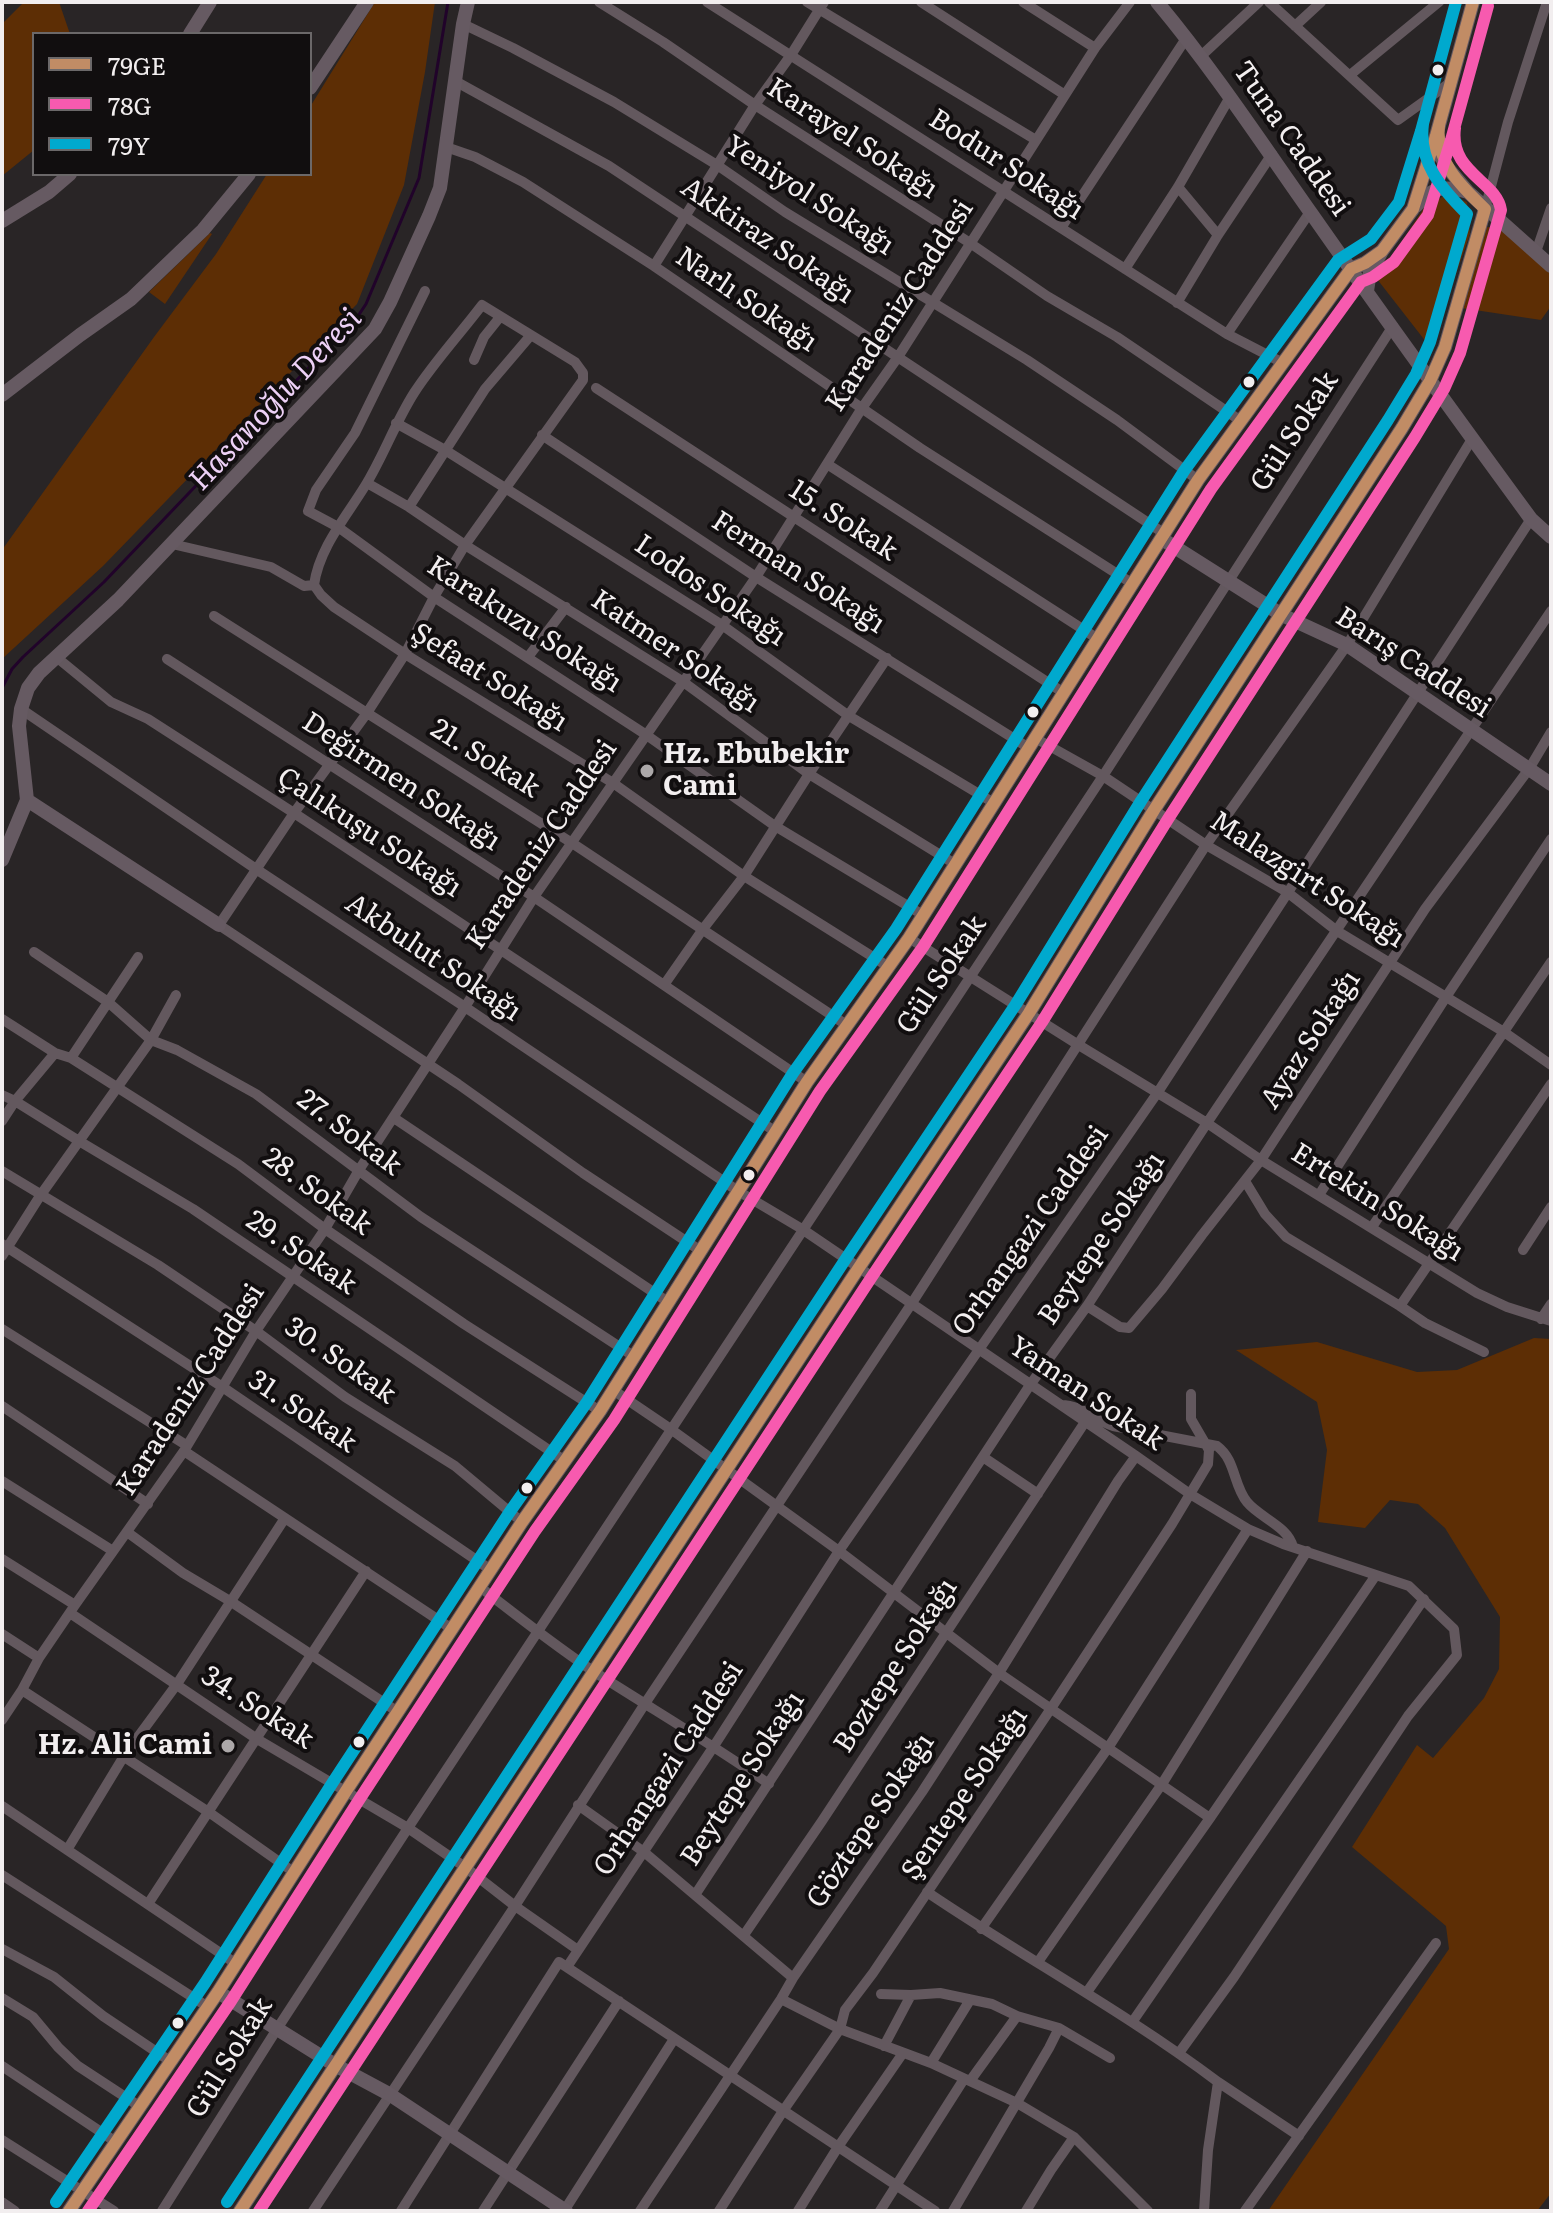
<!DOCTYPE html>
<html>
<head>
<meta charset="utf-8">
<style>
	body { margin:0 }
	#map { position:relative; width:1553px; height:2213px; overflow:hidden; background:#292526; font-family:Literata,serif }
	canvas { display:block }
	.frame { position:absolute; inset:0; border:4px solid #f2eeef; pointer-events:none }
	.legend { position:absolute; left:32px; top:32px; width:280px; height:144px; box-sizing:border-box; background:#110e0f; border:2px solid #6b6869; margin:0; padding:10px 14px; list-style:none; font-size:24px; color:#f2eeef }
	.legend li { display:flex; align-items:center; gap:16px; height:40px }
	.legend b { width:40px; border:2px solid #6b6869 }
</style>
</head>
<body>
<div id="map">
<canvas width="1553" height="2213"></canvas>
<div class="frame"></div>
<ul class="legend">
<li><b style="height:10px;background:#c18c65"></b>79GE</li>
<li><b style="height:10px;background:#f75aaf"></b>78G</li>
<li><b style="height:10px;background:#00a9ce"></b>79Y</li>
</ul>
</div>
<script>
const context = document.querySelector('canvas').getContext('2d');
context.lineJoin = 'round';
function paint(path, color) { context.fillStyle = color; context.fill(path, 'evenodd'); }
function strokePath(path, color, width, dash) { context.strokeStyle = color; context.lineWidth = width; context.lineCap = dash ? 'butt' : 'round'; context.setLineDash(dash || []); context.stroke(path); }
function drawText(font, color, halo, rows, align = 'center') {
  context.font = font + ' Literata,serif'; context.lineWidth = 8; context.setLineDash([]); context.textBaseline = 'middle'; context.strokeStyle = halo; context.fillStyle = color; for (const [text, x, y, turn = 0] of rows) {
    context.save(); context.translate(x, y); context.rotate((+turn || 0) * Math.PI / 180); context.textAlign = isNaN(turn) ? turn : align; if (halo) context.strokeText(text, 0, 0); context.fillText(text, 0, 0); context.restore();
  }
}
const green = new Path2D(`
	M24,2H59L70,34H34V150L2,176V24Z
	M375,2H435L425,72L404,185L357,304L103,566L2,659V550L154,337L216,254L267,174H310V107Z
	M1447,194L1467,202L1470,234L1430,347L1377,279L1424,208Z
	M1486,227L1502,228L1551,273V306L1541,320L1455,307Z
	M210,233L212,234L165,304L149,292Z
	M1534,1338L1551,1339V2193L1537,2211H1268L1449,1949L1446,1926L1352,1847L1417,1745L1433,1758L1484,1698L1499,1669L1500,1617L1445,1528L1418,1504L1390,1500L1365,1528L1318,1522L1327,1450L1317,1402L1236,1350L1317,1342L1417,1372L1457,1370Z`);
const stream = new Path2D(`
	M2,688L12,669L23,657L104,582L358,316L366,304L419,178L448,2`);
const street = new Path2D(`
	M599,2L663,42L755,105L970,243L1047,296L1117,337L1241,421
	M707,2L1227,334L1283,363
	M807,2L1036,140
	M921,2L1065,95
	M1023,2L1095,48
	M1269,2L1398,120L1451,82
	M463,24L513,48L614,102L717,165L785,212L1027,360L1117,420L1198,480
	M1295,26L1321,2
	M1201,56L1259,2
	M1350,75L1439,2
	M455,81L609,166L1165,534
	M446,147L475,157L523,182L654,266L920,448L1133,584
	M1178,187L1218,235
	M1485,209L1508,122L1547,2
	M1061,228L1187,37
	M1536,252L1551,208
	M654,266L755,105L791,55L824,2
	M1125,269L1178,187L1230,97
	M425,291L355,433L316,490L308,511L338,527L434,597L645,734L775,826L923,915
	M1177,303L1218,235L1272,154
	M1227,334L1310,212
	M474,360L484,337L500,317
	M596,388L1064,693
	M396,423L445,450L722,625L849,716L994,803
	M542,435L756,577L1029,748
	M827,464L1098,639
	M367,483L409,507L465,545L682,681L809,774L955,864
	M409,507L485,389L531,335
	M172,544L271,567L304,586L314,585
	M314,585C319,548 346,517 365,486C383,457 395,423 414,393C434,362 460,334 482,305L575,362L583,373V380L465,545L434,597L405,654L367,713L294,813L219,925L458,1084L583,1173L701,1251
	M314,585L321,595L334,607L405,654L613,783L744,876L889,967
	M214,616L572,843L848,1026
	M55,656L111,702L148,719L294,813L776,1132
	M528,657L566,607
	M167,659L534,897L807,1082
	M21,709L256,869L465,1007L738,1191L802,1229L1136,1456L1190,1494L1248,1529L1283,1544L1409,1586L1454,1629L1457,1655L1408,1716L1234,1977L1179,2053
	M1035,738L1103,776L1206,845L1287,892L1337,931L1504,1032L1551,1065
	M909,938L1077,1044L1207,1123L1261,1160L1477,1293L1507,1307L1551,1321
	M34,952L108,1002L151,1040L177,1050L256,1094L421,1217L635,1357
	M664,985L703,929L744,876L809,774L887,658
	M2,1019L55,1053L71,1058L238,1164L325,1229L464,1324L600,1411
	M71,1058L138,957
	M2,1095L15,1101L79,1141L193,1209L565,1461
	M394,1118L668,1302
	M2,1121L15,1101L55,1053
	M2,1171L158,1265L256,1331L345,1397L455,1466L522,1522
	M1245,1181L1265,1214L1286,1237L1400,1306L1551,1084
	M1319,1195L1446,997L1551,839
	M1372,1227L1551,962
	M2,1244L221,1386L491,1570
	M1523,1250L1551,1207
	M2,1256L40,1196L151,1040L176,995
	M1087,1306L1120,1327L1129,1328L1162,1289L1202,1235L1261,1160L1425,909L1529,769L1551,732
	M1400,1306L1425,1323L1484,1352
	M1541,1319L1551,1304
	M2,1329L186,1445
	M613,1390L672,1430L839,1551L999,1673L1210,1818
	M1061,1405C1082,1405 1094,1420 1113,1426L1217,1446C1236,1460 1233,1485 1247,1502C1260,1518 1288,1526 1293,1547
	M2,1406L148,1504
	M184,1451L452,1629
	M983,1457L1038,1494
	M2,1481L113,1551
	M127,1532L183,1573L230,1601L398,1712
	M2,1559L75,1605
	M480,1587C517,1616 554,1645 593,1671C652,1709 712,1744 769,1784
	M70,1613L257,1739L408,1828L465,1867L515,1906L578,1950
	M2,1634L39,1658
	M22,1690L210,1813L295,1873
	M2,1720L22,1690L39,1658L75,1605L184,1451L256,1331L325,1229L359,1170L465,1007L534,897L756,577L862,408L898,357L1065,95L1095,48L1130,2
	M578,1805L644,1852L793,1978
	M2,1806L235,1963
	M67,1850L124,1756L177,1684L285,1518
	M2,1875L208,2007
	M927,1892C1023,1957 1125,2012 1218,2082L1208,2150L1204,2211
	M695,1895L1030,1385L1087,1306L1207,1123L1551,611
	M148,1904L366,1571
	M981,1929L1108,1748L1248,1529
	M744,1935L822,1821L1085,1422
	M2,1949L54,1977L103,2016L170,2061
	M1038,1962L1162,1784L1307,1551
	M567,1967L714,1746L839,1551L1158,1092L1531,519
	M1087,1992L1210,1818L1376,1575
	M881,1994L911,1995
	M2,1998L33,2017L58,2047L78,2066L139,2106
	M781,1999L840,2029L931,2063L1017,2103L1074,2137L1148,2211
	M1133,2021L1424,1599
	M884,2046L911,1995L940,1993L992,2004L1017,2016L1059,2028L1110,2058
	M931,2063L970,2000
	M2,2066L116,2142
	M970,2081L1017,2016
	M1218,2082L1299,2136
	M2,2140L114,2211
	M2,2202L15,2211
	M162,2211L277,2029L408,1828L1103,776L1393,326
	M313,2211L515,1906L646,1702L912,1303L1206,845L1347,645L1472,439
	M401,2211L559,1962L935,2211
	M483,2211L619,2001
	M564,2211L674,2039
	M640,2211L781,1999L793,1978L922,1792L999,1673L1118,1481L1136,1456
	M719,2211L783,2111L840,2029L845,2010L873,1973L1052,1707L1172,1524L1208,1464L1209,1450L1191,1419V1394
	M798,2211L838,2147L903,2053
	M880,2211L964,2079
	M953,2211L1049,2048L1059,2028
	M1026,2211L1051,2170L1074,2137
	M1245,2211L1436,1943`);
const secondary = new Path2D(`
	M1157,2C1213,69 1261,142 1311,213C1383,316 1457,418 1531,519L1551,537
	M190,34L210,2
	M310,88L367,2
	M1437,138L1440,154L1446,166L1468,192L1551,266
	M1416,206C1432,187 1444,185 1468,192
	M2,221L49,192L70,174
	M1367,291L1370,272L1382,251L1413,209L1436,136L1473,2
	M2,395L80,335L131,299L203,230L249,174
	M1162,539L1282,615L1347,645L1551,784
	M2,860L27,800
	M219,925L27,800L19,726L21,709L28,688L39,673L118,600L375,329L390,302L429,216L440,188L463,24L468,2
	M218,1992L335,2065L389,2094L566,2211
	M69,2211L218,1992L346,1791L522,1522L600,1411L807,1082L909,938L1198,480L1351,269L1365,263L1382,251
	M240,2211L858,1269L1029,1013L1154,810L1402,428L1430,381L1445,347L1485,209`);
const bus1 = new Path2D(`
	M69,2211L218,1992L346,1791L522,1522L600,1411L807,1082L909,938L1198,480L1351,269L1365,263L1382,251L1413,209L1436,136L1473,2
	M240,2211L858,1269L1029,1013L1154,810L1402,428L1430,381L1445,347L1485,209C1461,186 1435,162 1439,126`);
const bus2 = new Path2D(`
	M88,2211L231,2001L359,1800L535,1531L614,1420L820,1091L923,947L1211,489L1361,282L1373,277L1394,262L1428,215L1451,140L1488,6
	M259,2211L871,1278L1042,1022L1168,819L1415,437L1444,389L1460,353L1501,210C1497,181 1449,173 1455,128`);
const bus3 = new Path2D(`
	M56,2202L205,1983L333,1782L509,1513L587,1402L793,1073L896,929L1184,471L1338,260L1371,239L1399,202L1421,131L1456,2
	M227,2202L845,1260L1016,1004L1141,801L1388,420L1416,374L1430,342L1467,214C1441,188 1418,162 1423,124`);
const markers = [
	[1438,70,7,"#f2eeef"],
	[1249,382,7,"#f2eeef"],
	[1033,712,7,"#f2eeef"],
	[647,771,8,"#aca8a9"],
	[749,1175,7,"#f2eeef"],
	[527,1488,7,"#f2eeef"],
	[359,1742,7,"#f2eeef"],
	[228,1746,8,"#aca8a9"],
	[178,2023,7,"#f2eeef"]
];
const streetNames = [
	["Karayel Sokağı",852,139,33],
	["Tuna Caddesi",1291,139,55],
	["Bodur Sokağı",1006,165,33],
	["Yeniyol Sokağı",809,196,33],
	["Akkiraz Sokağı",767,241,34],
	["Narlı Sokağı",746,300,34],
	["Karadeniz Caddesi",900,306,-57],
	["Gül Sokak",1295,432,-57],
	["15. Sokak",843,521,33],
	["Ferman Sokağı",798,573,33],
	["Lodos Sokağı",710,591,34],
	["Karakuzu Sokağı",524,625,33],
	["Katmer Sokağı",675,652,34],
	["Barış Caddesi",1413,663,33],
	["Şefaat Sokağı",489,678,32],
	["21. Sokak",485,759,32],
	["Değirmen Sokağı",401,782,33],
	["Çalıkuşu Sokağı",369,833,33],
	["Karadeniz Caddesi",542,845,-56],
	["Malazgirt Sokağı",1307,880,33],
	["Akbulut Sokağı",433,958,34],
	["Gül Sokak",942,975,-56],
	["Ayaz Sokağı",1311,1040,-57],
	["27. Sokak",349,1133,37],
	["28. Sokak",317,1192,36],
	["Ertekin Sokağı",1377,1203,32],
	["Orhangazi Caddesi",1031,1231,-55],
	["Beytepe Sokağı",1102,1239,-56],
	["29. Sokak",301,1253,34],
	["30. Sokak",340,1361,35],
	["Karadeniz Caddesi",191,1390,-57],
	["Yaman Sokak",1086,1394,34],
	["31. Sokak",302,1412,34],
	["Boztepe Sokağı",896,1666,-57],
	["34. Sokak",257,1708,33],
	["Orhangazi Caddesi",669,1769,-57],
	["Beytepe Sokağı",743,1779,-57],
	["Şentepe Sokağı",965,1794,-56],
	["Göztepe Sokağı",871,1821,-56],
	["Gül Sokak",230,2058,-58]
];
const poiNames = [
	["Hz. Ebubekir",663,755],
	["Cami",663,787],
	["Hz. Ali Cami",212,1746,"right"]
];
const waterNames = [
	["Hasanoğlu Deresi",276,400,-47]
];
paint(green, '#5d2e05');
strokePath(stream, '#21032a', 3);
strokePath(street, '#63585e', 10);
strokePath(secondary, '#665a62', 14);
strokePath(bus1, '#c18c65', 12);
strokePath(bus2, '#f75aaf', 12);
strokePath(bus3, '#00a9ce', 12);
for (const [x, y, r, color] of markers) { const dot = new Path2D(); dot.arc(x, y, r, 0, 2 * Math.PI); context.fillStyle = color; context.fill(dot); strokePath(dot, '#110e0f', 3); }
drawText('28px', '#f2eeef', '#110e0f', streetNames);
drawText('bold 28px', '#f2eeef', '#110e0f', poiNames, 'left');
drawText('italic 30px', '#edd1f6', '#110e0f', waterNames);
</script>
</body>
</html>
